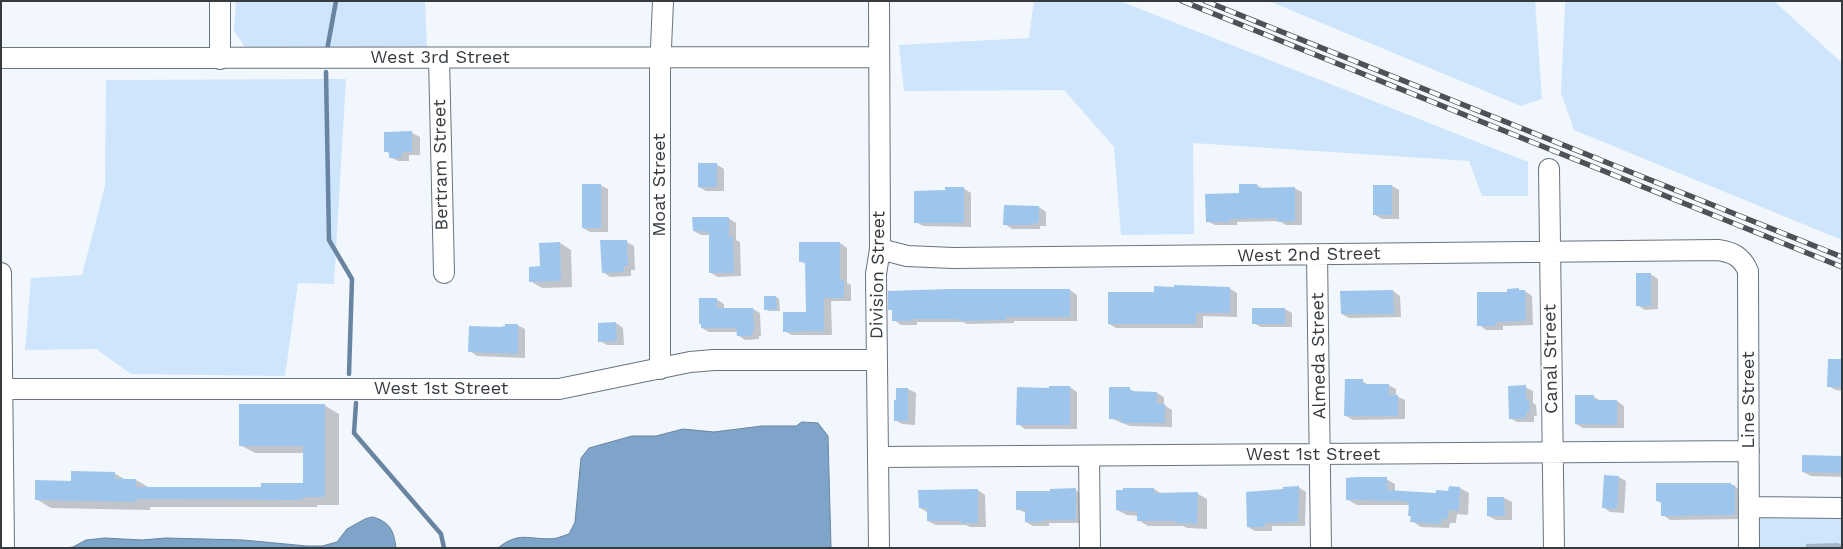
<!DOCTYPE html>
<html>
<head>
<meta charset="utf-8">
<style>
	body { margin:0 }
	#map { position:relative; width:1843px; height:549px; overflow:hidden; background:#f2f7fd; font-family:"Work Sans",sans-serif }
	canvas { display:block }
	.frame { position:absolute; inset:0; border:2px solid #363b40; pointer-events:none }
</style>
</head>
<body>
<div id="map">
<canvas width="1843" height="549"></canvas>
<div class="frame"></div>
</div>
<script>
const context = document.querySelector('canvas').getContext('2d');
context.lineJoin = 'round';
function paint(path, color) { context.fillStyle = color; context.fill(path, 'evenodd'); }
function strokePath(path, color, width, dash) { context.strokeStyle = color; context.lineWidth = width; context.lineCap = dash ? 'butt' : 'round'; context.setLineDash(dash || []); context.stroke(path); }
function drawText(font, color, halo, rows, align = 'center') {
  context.font = font + ' "Work Sans",sans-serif'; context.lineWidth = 4; context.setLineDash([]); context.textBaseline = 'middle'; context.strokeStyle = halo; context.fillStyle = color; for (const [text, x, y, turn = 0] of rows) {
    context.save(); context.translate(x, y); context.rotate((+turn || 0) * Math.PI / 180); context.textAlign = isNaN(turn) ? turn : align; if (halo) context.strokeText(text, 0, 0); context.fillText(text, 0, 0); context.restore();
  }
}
const green = new Path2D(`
	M236,1H425L427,49L249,53L234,31Z
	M1034,1H1120L1528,162V196H1482L1469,161L1193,143L1194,234L1121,235L1114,147L1064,90L904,91L899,45L1029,38Z
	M1269,1H1535L1542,99L1521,106Z
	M1567,1H1774L1842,63V240L1574,130L1561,93L1565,3Z
	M346,79L334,284L298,283L285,376L131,374L96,349L25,350L31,278L82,275L105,186L106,80Z
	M1757,513L1842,514V548H1758Z`);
const water = new Path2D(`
	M802,422L818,423L828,436L831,548H498C521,529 533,542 557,538C561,537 565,535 569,534L575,522L581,458L589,448L632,436H656L683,429L714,432L762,426H796Z
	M373,517C390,522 394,531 396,548H64L73,547L86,540L105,538L142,540L166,538L243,540L307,546H322L337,542L347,529L365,519Z`);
const shadow = new Path2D(`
	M386,133H412L420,137V155H409V161H398L390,157V154L386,151Z
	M716,164L724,169V191H706L699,187Z
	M600,185L608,189V232H590L583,228Z
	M1257,185L1263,189L1294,188L1302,192V225H1286L1279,221L1237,222V225H1215L1207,221L1241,195Z
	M1392,186L1399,190V219H1382L1374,214Z
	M963,188L971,193V227L923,226L916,222Z
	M1039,207L1046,212V226H1040V229H1012L1005,224Z
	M728,218L736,223V240L740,242L741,276L718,277L710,272V235H701L694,231Z
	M627,242L634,246L635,270H631V276L610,277L603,272Z
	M560,243L571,250L572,287L542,288L530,281Z
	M840,243L847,248V283L851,285V301H831L832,335H792L784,331L807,313L806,264L800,261Z
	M1650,274L1658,279V309L1645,310L1637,305Z
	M1229,288L1237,293V317L1203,316V328H1116L1109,324L1155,294Z
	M1070,290L1077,295V321H1014V323L967,324L963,322H917V325H901L894,320V311L890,309Z
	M1393,291L1400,296L1401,317L1349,318L1342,314Z
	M1525,291L1532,296L1533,325L1503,326V330H1486L1479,325Z
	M765,297H776L779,299L780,311H769L765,309Z
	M716,299L724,304V309H753L760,313L761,336H759V339L745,340L738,335L737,332H709L702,328Z
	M1285,309L1292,313V327H1261L1254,323Z
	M616,323L623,328L624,345H607L600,341Z
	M517,325L525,329V358L477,356L470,351L500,328Z
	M1842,361V391L1836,390L1828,386Z
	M1362,381L1369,385H1388L1396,389V396L1405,400V419L1353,420L1346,416Z
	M1070,387L1077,392V429H1025L1018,424V389Z
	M1525,387L1533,391V403L1536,405L1537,416H1534V422H1517L1510,418Z
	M898,389H908L916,393L915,425L902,424L895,420Z
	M1130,389L1137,393H1157L1164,397V405L1172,410V427L1130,426L1110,418Z
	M1594,397L1601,401H1617L1624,406V428H1583L1576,424Z
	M324,405L339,414V505H317V507H150V510L51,508L36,499L72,482L114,473L126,480H136L150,488H262L304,484V453H255L240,445Z
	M1842,457V477L1811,476L1803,472Z
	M1619,477L1626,481L1624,513L1610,512L1603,507Z
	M1386,479L1395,484V491L1437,494L1460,488L1469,493L1468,515L1457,514L1456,523H1450L1449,528L1421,527L1412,521V517L1409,516L1410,505H1357L1348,500Z
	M1731,484L1742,491V519L1670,520L1663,515V504L1657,501Z
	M1298,487L1306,492L1305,526H1272V531H1255L1248,527Z
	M1154,489L1162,494H1198L1207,499V529L1187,528L1183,526H1148L1138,520V516L1127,515L1117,510Z
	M978,490L985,495L986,527H970L966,525H936L928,521L927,512L920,508Z
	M1075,490L1083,494V523H1049V526H1033L1026,522V513L1017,509L1051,493Z
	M1504,498L1512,502V520H1496L1488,516Z
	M1838,543L1842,545V548H1806V544Z`);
const stream = new Path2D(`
	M327,50L336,1
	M326,72L329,240L352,279L349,374
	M356,403L354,433L441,534L444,548`);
const building = new Path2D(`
	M412,131V152H402V158H389V152H384V132Z
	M698,163H717V187H698Z
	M582,184H601V228H582Z
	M1239,184H1257V188L1295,187V221L1277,222V218L1230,219V222H1206L1205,194L1239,193Z
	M1373,185H1392V215H1373Z
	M945,187H964V223H914V191L945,190Z
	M1004,205L1039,206V223H1033V225H1003Z
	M692,217H729V237H733L734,273H709V232L693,231Z
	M600,240H627L628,266H624V272L602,273Z
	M560,242L561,281L529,282V267L540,266L539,243Z
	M799,242H840V280H844V298H824V331L783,332V312H806L805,262H799Z
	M1636,273H1651V306H1636Z
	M1174,285L1230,287V313H1196V324H1108V292H1154V286L1174,287Z
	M1519,288V290H1525L1526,321L1496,322V326H1477V292H1507V289Z
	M950,289H1070V317H1006V320L958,321V319H910V321H892V310H888V291Z
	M1393,290L1394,314H1341L1340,291Z
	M764,296H776L777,309L764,310Z
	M699,298H717V308H753L754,332H752V336H737L736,328H701V324H699Z
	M1252,308H1285V324H1252Z
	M616,322L617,341L598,342V323Z
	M505,324H518V354L468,352L469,326L500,327L505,326Z
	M1828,359H1842V387H1827Z
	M1345,379H1363V384H1389V395H1398V416H1344Z
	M1526,385V399H1529L1530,412H1526V418L1509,419L1508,386Z
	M1049,386H1070V425H1016L1017,387L1049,388Z
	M1109,387H1130V391L1157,392V404H1165V423H1121V419H1109Z
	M896,388H908V421H894V400H896Z
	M1575,395H1594V400H1617V425L1575,424Z
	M239,404H325V497H303V500L136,499V502L35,500V480L71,481V471L115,472V479H136V487H261V483H303V446H239Z
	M1802,455L1842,456V473L1802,472Z
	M1604,475L1619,476L1617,509L1602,508Z
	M1356,477H1387V490L1436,493V490L1448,491L1449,486L1460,487L1459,511L1448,510V519H1441V524L1410,522L1411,516H1408L1409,502H1404V501L1346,500V478Z
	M1656,483H1731V485H1735V515L1661,516V501H1656Z
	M1299,486L1298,522L1265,523V527H1247L1246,492L1283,489V487Z
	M1076,488V520H1042V522H1025V509L1016,510V491H1050V489Z
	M1123,488H1154V493L1198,492L1197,524L1176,523V521H1137V512L1116,510V490H1123Z
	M978,489V523H961V521H927V508H919L918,490Z
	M1487,497H1504L1505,516H1487Z`);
const minor = new Path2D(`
	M220,1V59
	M1,58L879,57
	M439,58L444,273
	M1549,169L1554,548
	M880,249L907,256L953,258L1718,250C1733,252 1742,257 1748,271L1749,548
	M1317,255L1321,548
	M1,273L4,548
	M660,369V71L663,1
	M3,389H559L690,362L714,360H876
	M1089,456L1090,548
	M878,457L1749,451
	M1749,507L1842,508
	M879,548L876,274L880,249L879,1`);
const rail = new Path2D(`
	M1182,1L1842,267
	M1205,1L1842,257`);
const streetNames = [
	["West 3rd Street",440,58],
	["Bertram Street",441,165,-91],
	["Moat Street",660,185,-90],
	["West 2nd Street",1309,255,-1],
	["Division Street",878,275,-89],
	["Almeda Street",1319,356,-91],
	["Canal Street",1551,359,-91],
	["West 1st Street",441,389],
	["Line Street",1749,400,-90],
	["West 1st Street",1313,455]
];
paint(green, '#cee5fc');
paint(water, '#7ea4ca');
strokePath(water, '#6884a1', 1);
paint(shadow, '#0003');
strokePath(stream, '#6884a1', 4.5);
paint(building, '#9ec5ec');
strokePath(minor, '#69747f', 22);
strokePath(minor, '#fff', 20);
strokePath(rail, '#4d5257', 5.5);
strokePath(rail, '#fff', 4, [11]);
drawText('18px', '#363b40', '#fff', streetNames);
</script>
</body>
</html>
